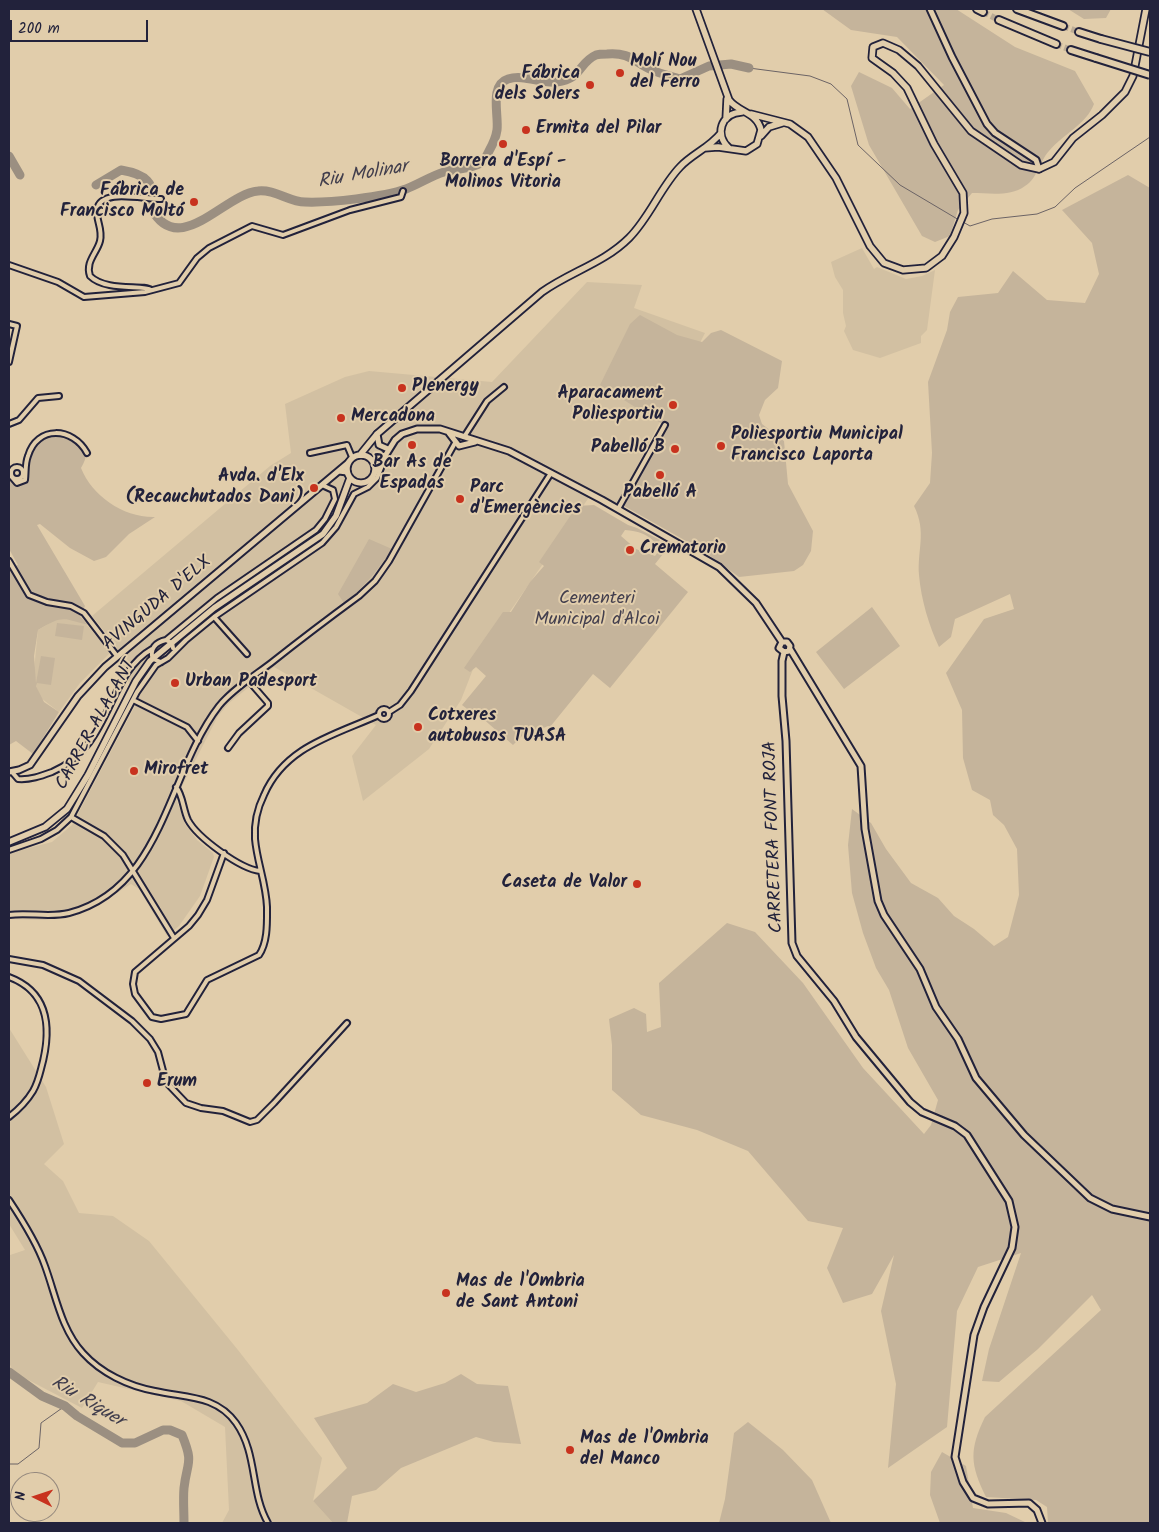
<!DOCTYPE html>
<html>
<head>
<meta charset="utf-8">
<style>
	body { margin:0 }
	#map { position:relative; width:1159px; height:1532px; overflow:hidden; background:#e1cdab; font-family:Kalam,sans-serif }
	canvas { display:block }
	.frame { position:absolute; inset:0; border:10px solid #22223b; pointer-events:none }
	.north { position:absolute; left:10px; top:1472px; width:50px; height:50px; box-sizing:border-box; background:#e1cdab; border:1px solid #95897e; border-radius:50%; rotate:274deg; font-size:14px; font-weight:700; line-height:20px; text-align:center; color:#22223b }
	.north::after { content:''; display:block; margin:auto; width:18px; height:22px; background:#c8321e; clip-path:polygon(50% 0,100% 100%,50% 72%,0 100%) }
	.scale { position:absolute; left:10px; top:20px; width:138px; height:22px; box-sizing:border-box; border:2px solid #22223b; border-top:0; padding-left:6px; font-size:15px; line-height:18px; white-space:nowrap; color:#22223b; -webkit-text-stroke:4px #e1cdab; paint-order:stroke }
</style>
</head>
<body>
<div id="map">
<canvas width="1159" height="1532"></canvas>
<div class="frame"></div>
<div class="north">N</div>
<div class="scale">200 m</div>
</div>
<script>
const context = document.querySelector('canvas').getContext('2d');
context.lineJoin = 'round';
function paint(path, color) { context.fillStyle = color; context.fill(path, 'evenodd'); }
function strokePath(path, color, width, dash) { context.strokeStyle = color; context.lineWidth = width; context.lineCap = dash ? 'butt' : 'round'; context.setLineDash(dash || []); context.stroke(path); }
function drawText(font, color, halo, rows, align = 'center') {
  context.font = font + ' Kalam,sans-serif'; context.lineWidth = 4; context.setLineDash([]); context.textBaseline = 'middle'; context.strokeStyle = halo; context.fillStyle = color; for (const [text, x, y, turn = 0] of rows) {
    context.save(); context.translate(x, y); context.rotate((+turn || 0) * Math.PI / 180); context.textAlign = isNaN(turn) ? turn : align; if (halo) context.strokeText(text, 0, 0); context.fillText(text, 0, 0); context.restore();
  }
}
const built = new Path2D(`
	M862,248L874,269L877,267L906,279L922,276L935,270L927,330L921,336V343L880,358L853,350L844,331L846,326L843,313V290L835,277L831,262Z
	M587,282L642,285L634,308L705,333L617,506L592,493L477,659L461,700L429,749L363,801L352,756L376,725L274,667L229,703L218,716L176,798L185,824L197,840L213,853L214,857L200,896L179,926L167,936L139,889L131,884L94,907L74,915L45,920L9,919V853L52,842L72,825L136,704L116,646L92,616L270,466L291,453L285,404L345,377L369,371L492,382Z
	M58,618L80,621L88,626L109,651V654L80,683L59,712L41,698L36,686L34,670L38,630Z
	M9,1028L46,1087L64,1144L44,1164L63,1181L79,1213L113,1216L149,1241L238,1350L322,1458L313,1501L333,1523H222L229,1510L225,1427L181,1401L98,1382L82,1408L13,1372L9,1362V1258L10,1255L25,1250L9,1224Z`);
const green = new Path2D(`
	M822,9H956L1015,47L1075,71L1094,104C1086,125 1063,134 1049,151C1039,162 1038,178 1025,186C1010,197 989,193 972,193L958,210L950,236L935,242L922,236L869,145L851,86L859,72L892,88L910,109L944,85L897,37L851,30Z
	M1068,9H1111L1106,18L1084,19Z
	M1128,175L1150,188V1523H1048L1047,1507L1036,1500L986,1497C970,1464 969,1450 985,1417L1101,1310L1092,1295L1038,1349L999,1382L982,1381L989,1349L1021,1253L978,1267L957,1311L947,1427L888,1468L896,1384L881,1311L894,1255L872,1294L843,1303L827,1268L843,1228L808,1221L748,1151L697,1130L641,1115L612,1090V1045L609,1019L634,1008L646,1014L647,1032L661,1027L659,983L727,923L755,932L803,983L863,1068L924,1134L931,1125L938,1100L908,1048L889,990L876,968L863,933L852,893L848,845L852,809L871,823L886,849L911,883L938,898L954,916L974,929L994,946L1008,937L1019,895L1017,849L1004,825L993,815L990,800L972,790L963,758L962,710L946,673L984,619L1014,609L1010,594L955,619L951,637L939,647C929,626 921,599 919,575C917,550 927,532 914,506L930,483L932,453L928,382L947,330L950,312L958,297L998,293L1013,271L1047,300L1085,303L1099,274L1092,243L1062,210Z
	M640,315L677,335L702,342L711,333L721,330L782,361L778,388L765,400L759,415L762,424L784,441L788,484L813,531L811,551L803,565L794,571L739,577L702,550L624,506L667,427L600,385L630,324Z
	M58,435C76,442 95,446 81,468C92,496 124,518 155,517L129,534L106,557L94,561L70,548L40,524L37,525L85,606L80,616L88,625C62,618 63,615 38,630L34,656L36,683L41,656L55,658L51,685L37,683L36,686L44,702L59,712L33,754L16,741L9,745V568L18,565L9,549V476L16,481L22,480C34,461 24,440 58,435Z
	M594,505L628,525L637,528L660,540L657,545C649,534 638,531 625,530L621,536L636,549L655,556L660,549H667L655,564L688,592L610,688L593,674L550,727L548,726L539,730L530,728L513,745L473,710L471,712L462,705L486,676L476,667L470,672L464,668L503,612H511L530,582L544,566L539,562L577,506Z
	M369,539L392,549C378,570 364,587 344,603L338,594Z
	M872,607L900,646L844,689L816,652Z
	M57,623L84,626L82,640L55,636Z
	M461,1374L477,1384L508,1386L521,1444L494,1442L476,1437L401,1468L376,1490L352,1496L347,1523H333L313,1501L347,1468L314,1418L367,1403L393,1384L416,1392L445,1383Z
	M748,1422L783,1450L812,1480L831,1523H719L725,1499L734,1433Z
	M942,1452L966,1466L973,1508L1006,1513L1027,1523H940L930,1495L931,1472Z`);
const stream = new Path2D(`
	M749,68L810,76L831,84L847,99L858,145L900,185L959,220
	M963,222L970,226L992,219L1037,214L1055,207L1075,188L1150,137
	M9,1464H18L39,1448L41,1423L65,1406`);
const river = new Path2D(`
	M9,156L20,175
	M96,185L121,170C145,174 157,182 151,208C179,260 224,194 258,191C275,189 289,202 305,202C329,203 384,197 406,189C419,184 431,176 444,172C455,169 470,169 481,163C485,160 487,155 489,151C493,144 496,137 497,130C499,115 489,85 508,79C524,74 541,84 557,82C582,79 578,63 596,55C599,54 604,54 607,54C630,52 634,62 652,70C661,74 671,76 680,79L709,66L731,64L749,68
	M9,1372L42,1396L65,1406L77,1416L122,1443H135L163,1430H170L182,1435C194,1464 187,1461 184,1488C183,1499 184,1512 184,1523`);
const highwayTunnel = new Path2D(`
	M983,12L999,20
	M1063,26L1079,32
	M1056,44L1071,50`);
const street = new Path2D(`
	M9,265L58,282L84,297L145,292L179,283L197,258L209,248L252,226L283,235L350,210L401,197L403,191
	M151,290C144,284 106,292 90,276C85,262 97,253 100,241C103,229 96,221 97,210C100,187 145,200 161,199
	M9,324L17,326L9,362
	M9,424L19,420L38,398L59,396
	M464,437L487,401L504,387
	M310,453L347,445L352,457
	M11 473a6 6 0 1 1 12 0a6 6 0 1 1-12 0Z
	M11,476L17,483L25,480C26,472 25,463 28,456C37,425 73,427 87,453
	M618,509L665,425
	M9,561L29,595L47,602L71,606L84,613L117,656
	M214,617L247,654
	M166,640L217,598L316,530L325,519L335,499L333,490L322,485
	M161,662L153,659C149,649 156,642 166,640L172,643L173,648
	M133,700L187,727L198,741
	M379 714a5 5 0 1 1 10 0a5 5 0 1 1-10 0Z
	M389,712L400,705L411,691L551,473
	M228,748L239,733L268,706V703L248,680
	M12,772L18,779C30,780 41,776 52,772C113,746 106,675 152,649
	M176,787C183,795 183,810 188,820C197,837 240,869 260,871
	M71,817L104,836L123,855L174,938
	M9,850L41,839L57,830L71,817L137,692L156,665L168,658L186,640L214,617L322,543L336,527L354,494L368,487L377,478L385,458
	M224,853L207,900L198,915L189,926L135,972L133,984L135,994L152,1017L161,1019L186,1014L207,980L259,955C268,942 267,922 267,907C266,883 257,862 255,839C254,824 257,809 264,795C285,746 335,735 379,715
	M9,915C29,912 49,918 69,913C164,888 167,773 219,706C233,689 254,676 271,663C300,640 329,618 359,596L375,581L389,561L455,443
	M9,959L43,965L79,981L132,1021L150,1039L158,1052L166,1082L186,1103L201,1108L223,1111L250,1122L257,1120L274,1103L347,1023
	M9,977C52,993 51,1033 41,1069C39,1077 37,1084 33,1091C27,1101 18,1110 9,1117
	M9,1200C23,1221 37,1243 45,1266C56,1296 61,1329 83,1353C101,1373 128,1386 155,1391C186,1398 216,1395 236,1423C258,1454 250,1492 268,1523`);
const secondary = new Path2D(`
	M930,9L952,57L987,124L995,133L1036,160L1039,169
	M449,433L459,446L475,442
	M377,434L379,445L388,449
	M373,461L385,455
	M339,471L347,472
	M375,472L395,440L402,434L417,429H440L509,451L602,500L719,567L756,603L782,642L779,648L784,652
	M782,642H787L790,646L789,651L784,652L782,661V696L786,741L792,943L797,956L834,1001L856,1037L910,1102L922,1112L955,1126L967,1135L1009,1201L1015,1227L1012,1248L984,1307L974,1335L955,1457L963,1482L973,1498L988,1504L1029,1503L1037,1510L1042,1523
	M790,649L861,766L865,829L878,901L884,915L920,969L936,1007L958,1039L976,1078L1024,1135L1090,1198L1112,1209L1150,1217
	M9,772L19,770L30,765L78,696L105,667L348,463`);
const primary = new Path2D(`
	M696,9L729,100C739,113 757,112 761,130L757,144L746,151L718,147L705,148
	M751,114L790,124L808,137L836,178L870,246L884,263L903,270L926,268L942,256L954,237L964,213L963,193L934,144L907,88L893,73L872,58L873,47L883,43L899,50L918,66L971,131L1021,165L1039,169L1054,162L1073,138L1102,115L1125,92L1133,76L1146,9
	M726,119L727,99
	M761,136L769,127L782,123
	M729,148C714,135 721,113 742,112
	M347 469a14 14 0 1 1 28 0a14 14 0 1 1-28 0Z
	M360,455L377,434L542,292C570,272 604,263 629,238C650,217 660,188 680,167C692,154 709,148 721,133
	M9,842L45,827L67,809L88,775L136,681L150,661L214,608L323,534L336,516L350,478`);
const highway = new Path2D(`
	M977,9L983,12
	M1017,9L1063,26
	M999,20L1056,44
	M1079,32L1101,39
	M1071,50L1096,58`);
const highwayBridge = new Path2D(`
	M1101,39L1150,52
	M1096,58L1150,75`);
const markers = [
	[620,73,5,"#c8321e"],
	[590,85,5,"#c8321e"],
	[526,130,5,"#c8321e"],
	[503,144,5,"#c8321e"],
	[194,202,5,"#c8321e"],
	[402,388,5,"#c8321e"],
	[673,405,5,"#c8321e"],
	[341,418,5,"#c8321e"],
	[412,445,5,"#c8321e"],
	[721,446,5,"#c8321e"],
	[675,449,5,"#c8321e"],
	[660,475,5,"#c8321e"],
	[314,488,5,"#c8321e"],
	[460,499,5,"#c8321e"],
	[630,550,5,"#c8321e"],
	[175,683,5,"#c8321e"],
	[418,727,5,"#c8321e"],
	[134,771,5,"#c8321e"],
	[637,884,5,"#c8321e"],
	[147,1083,5,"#c8321e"],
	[446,1293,5,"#c8321e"],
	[570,1450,5,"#c8321e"]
];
const poiNames = [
	["Molí Nou",630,63],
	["del Ferro",630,84],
	["Fábrica",580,75,"right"],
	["dels Solers",580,96,"right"],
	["Ermita del Pilar",536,130],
	["Borrera d'Espí -",503,163,"center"],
	["Molinos Vitoria",503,184,"center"],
	["Fábrica de",184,192,"right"],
	["Francisco Moltó",184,213,"right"],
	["Plenergy",412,388],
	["Aparacament",663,395,"right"],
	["Poliesportiu",663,416,"right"],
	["Mercadona",351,418],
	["Poliesportiu Municipal",731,436],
	["Francisco Laporta",731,457],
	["Pabelló B",665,449,"right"],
	["Bar As de",412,464,"center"],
	["Espadas",412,485,"center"],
	["Avda. d'Elx",304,478,"right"],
	["(Recauchutados Dani)",304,499,"right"],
	["Parc",470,489],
	["d'Emergències",470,510],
	["Pabelló A",660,494,"center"],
	["Crematorio",640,550],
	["Urban Padesport",185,683],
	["Cotxeres",428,717],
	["autobusos TUASA",428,738],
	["Mirofret",144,771],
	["Caseta de Valor",627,884,"right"],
	["Erum",157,1083],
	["Mas de l'Ombria",456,1283],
	["de Sant Antoni",456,1304],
	["Mas de l'Ombria",580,1440],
	["del Manco",580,1461]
];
const parkNames = [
	["Cementeri",597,600],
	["Municipal d'Alcoi",597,621]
];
const streetNames = [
	["AVINGUDA D'ELX",158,604,-40],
	["CARRER ALACANT",97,725,-61],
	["CARRETERA FONT ROJA",775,837,-92]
];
const waterNames = [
	["Riu Molinar",363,176,-10],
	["Riu Riquer",87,1403,31]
];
paint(built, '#d2c0a2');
paint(green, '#c5b49b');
strokePath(stream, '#6b6365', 1);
strokePath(river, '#9b8f81', 9);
strokePath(highwayTunnel, '#bbab95', 6, [6, 3]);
strokePath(street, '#22223b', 8);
strokePath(secondary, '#22223b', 9);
strokePath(primary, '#22223b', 9);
strokePath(highway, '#22223b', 10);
strokePath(street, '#e1cdab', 4);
strokePath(secondary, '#e1cdab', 5);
strokePath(primary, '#e1cdab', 5.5);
strokePath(highway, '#e1cdab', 6);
strokePath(highwayBridge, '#22223b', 10, []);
strokePath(highwayBridge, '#e1cdab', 6);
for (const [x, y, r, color] of markers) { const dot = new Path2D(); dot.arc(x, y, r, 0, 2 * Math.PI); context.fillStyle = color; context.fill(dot); strokePath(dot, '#e1cdab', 2); }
drawText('bold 18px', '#22223b', '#e1cdab', poiNames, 'left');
drawText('18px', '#433f4e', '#e1cdab', parkNames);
drawText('18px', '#22223b', '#e1cdab', streetNames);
drawText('italic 19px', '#403d4c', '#e1cdab', waterNames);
</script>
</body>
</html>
